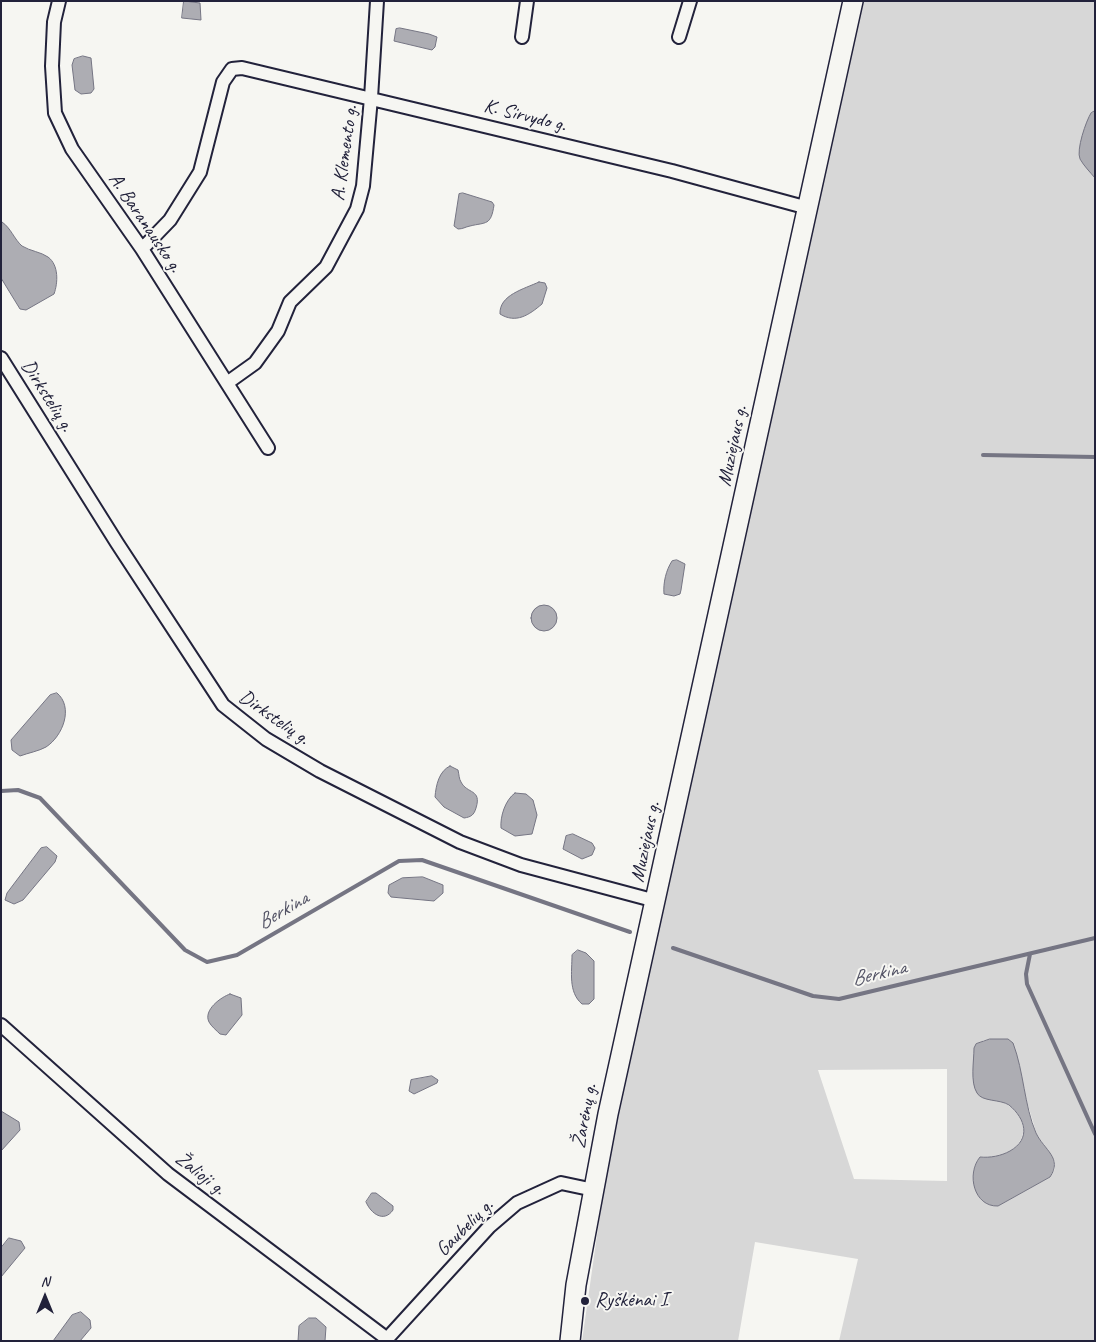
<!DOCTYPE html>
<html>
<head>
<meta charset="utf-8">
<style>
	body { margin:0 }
	#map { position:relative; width:1096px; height:1342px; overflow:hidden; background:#f6f6f2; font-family:Caveat,sans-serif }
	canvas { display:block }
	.frame { position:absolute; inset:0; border:2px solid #22223b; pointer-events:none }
	.north { position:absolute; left:20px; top:1272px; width:50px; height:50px; -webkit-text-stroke:4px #f6f6f2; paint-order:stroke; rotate:0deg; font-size:14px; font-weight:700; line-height:20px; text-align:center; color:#22223b }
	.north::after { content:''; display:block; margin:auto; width:18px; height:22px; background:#22223b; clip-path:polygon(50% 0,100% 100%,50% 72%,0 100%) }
</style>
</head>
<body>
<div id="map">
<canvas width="1096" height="1342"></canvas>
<div class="frame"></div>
<div class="north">N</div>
</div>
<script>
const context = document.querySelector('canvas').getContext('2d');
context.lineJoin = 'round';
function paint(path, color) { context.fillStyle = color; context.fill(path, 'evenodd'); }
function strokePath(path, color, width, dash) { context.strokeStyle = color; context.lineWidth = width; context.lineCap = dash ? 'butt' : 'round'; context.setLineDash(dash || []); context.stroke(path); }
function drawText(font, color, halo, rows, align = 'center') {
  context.font = font + ' Caveat,sans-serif'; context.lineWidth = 4; context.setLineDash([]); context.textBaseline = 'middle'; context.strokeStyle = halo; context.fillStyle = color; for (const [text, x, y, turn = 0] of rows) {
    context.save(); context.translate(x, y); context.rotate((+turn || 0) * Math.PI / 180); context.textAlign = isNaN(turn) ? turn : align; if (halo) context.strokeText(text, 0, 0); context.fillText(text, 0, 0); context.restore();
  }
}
const green = new Path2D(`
	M860,1H1095V111L1091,113L1079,149V158L1095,178V1341H839L858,1259L755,1242L738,1341H582L607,1165ZM1008,1039L1037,1135L1055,1162V1169L1050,1177L998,1206L982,1201C974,1185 968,1172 980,1157C1027,1161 1041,1116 996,1099L983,1040ZM947,1069V1181L854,1179L818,1070Z`);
const water = new Path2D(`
	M184,1L200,3L201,20L182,18Z
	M400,28L429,34L437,37L435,47L432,50L394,41L396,29Z
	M83,56L91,58L94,89L91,93L81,94L75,90L72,65L74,59Z
	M1095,111V178C1090,172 1084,166 1080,159C1076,150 1086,121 1091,113Z
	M463,193L492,202L494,205C491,226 486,222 470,226C465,227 463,229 458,229L454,226L459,194Z
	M2,222C11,228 14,239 22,246C30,251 41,252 48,257C59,265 58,283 54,294L26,310L20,309L1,278Z
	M539,282L545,283L547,288L542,304C529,315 516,324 500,314C499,295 524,289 539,282Z
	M677,560L685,564L681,590L680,594L674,596L664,594C663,583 666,570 672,561Z
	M531 618a13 13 0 1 1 26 0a13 13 0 1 1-26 0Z
	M57,693C74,707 63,736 46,747C39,751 28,753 20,756L12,750L11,740L50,695Z
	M450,766L458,770C459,774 459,779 461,782C467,794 482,789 476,808C474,815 471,817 464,818L444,807L435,797C436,785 439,771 450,766Z
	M515,793L526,794L533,800L537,815L532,834L515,836L501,828C500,817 505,800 515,793Z
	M573,834L592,843L595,848L592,855L582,859L563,849L566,836Z
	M47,847L57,856L55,862L23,900L14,904L5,900L7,893L41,848Z
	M423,877L443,885V893L434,901L391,897L388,893L389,885L402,878Z
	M578,950L586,953L594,961V999L589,1004H582C568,992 572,972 572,955Z
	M230,994L241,998L242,1015L226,1035L220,1034C217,1031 211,1026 209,1022C203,1010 221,997 230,994Z
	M990,1039H1008L1013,1043C1024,1072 1024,1105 1036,1133C1044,1150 1063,1158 1050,1177L998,1206C974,1207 966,1174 980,1157C990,1158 1001,1156 1010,1151C1031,1139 1026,1119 1009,1105C1000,1099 982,1102 977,1093C970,1082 974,1061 974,1048L976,1044Z
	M432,1076L438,1080L437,1083L414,1094L409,1091L411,1080Z
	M1,1111L19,1122L20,1130L1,1151Z
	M372,1193H376L393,1206V1210C384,1223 371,1214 366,1202Z
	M9,1238L21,1241L25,1248L1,1277V1248Z
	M81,1312L90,1320L91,1328L80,1341H53L72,1315Z
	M309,1318H316L326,1327L325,1341H298L299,1326Z`);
const stream = new Path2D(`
	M983,455L1095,457
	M1,791L18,790L40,798L185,950L207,962L237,955L399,861L422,860L630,932
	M673,948L813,996L839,999L1095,938
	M1030,954L1026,974L1027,984L1095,1134`);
const street = new Path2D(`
	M59,1L54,22L52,66L55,113L72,149L142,249L268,448
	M522,37L527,1
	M679,37L690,1
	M142,249L170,220L200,172L223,82L232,69L242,68L672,171L808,208
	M1,358L117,543L223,705L266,739L320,771L460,842L521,865L656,901
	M227,383L255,363L278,331L290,302L326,267L357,209L363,186L371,98L377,1
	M1,1025L168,1174L386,1338
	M385,1341L489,1227L517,1203L561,1183L594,1190`);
const secondary = new Path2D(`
	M570,1341L576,1285L608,1114L853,1`);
const markers = [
	[585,1301,5,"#22223b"]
];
const streetNames = [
	["K. Sirvydo g.",525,116,14],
	["A. Klemento g.",345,153,-82],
	["A. Baranausko g.",145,223,56],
	["Dirkstelių g.",47,396,58],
	["Muziejaus g.",733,446,-78],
	["Dirkstelių g.",274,718,35],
	["Muziejaus g.",646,842,-78],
	["Žarėnų g.",585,1116,-79],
	["Žalioji g.",200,1174,38],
	["Gaubelių g.",465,1228,-45]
];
const poiNames = [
	["Ryškėnai I",595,1301]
];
const waterNames = [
	["Berkina",283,911,-30],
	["Berkina",879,974,-13]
];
paint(green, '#d7d7d7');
paint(water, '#adadb3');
strokePath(water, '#757583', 1);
strokePath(stream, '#757583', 4);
strokePath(street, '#22223b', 16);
strokePath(secondary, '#22223b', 22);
strokePath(street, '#f6f6f2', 12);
strokePath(secondary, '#f6f6f2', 19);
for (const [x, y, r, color] of markers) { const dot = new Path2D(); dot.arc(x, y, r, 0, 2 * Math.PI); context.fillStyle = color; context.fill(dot); strokePath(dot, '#f6f6f2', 2); }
drawText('20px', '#22223b', '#f6f6f2', streetNames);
drawText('20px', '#22223b', '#f6f6f2', poiNames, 'left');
drawText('italic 21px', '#535365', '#f6f6f2', waterNames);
</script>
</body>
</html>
